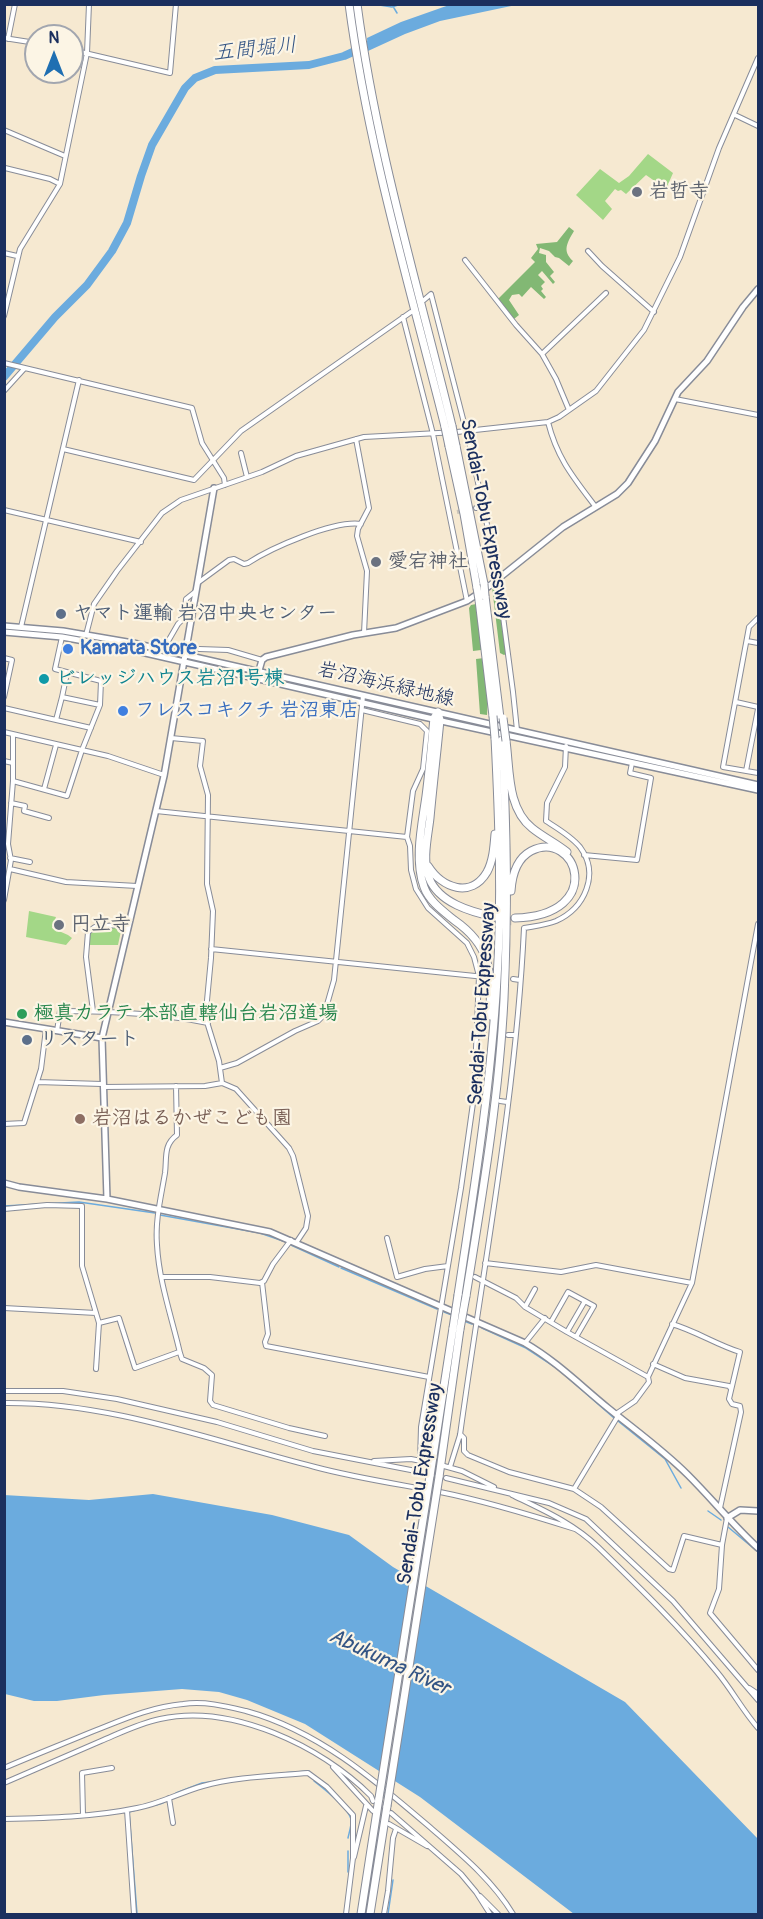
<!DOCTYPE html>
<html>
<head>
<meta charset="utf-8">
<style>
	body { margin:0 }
	#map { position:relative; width:763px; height:1919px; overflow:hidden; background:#f6e9d1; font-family:Pangolin,sans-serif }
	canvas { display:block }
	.frame { position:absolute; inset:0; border:6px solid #1b2f5e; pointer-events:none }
	.north { position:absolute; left:24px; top:24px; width:60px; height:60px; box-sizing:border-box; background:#fcf5e5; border:2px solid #a2a6af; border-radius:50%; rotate:0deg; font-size:16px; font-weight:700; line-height:24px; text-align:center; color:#1b2f5e }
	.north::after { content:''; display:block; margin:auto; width:21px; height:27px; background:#1f6fb2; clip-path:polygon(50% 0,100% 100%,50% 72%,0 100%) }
</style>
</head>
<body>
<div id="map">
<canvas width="763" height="1919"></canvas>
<div class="frame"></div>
<div class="north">N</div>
</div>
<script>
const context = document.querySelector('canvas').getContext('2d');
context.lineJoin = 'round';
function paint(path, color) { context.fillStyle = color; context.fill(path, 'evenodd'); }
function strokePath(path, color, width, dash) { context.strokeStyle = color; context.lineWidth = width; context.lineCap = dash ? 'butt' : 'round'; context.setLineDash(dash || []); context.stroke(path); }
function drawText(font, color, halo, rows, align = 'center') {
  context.font = font + ' Pangolin,"Klee One",sans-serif'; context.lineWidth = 4.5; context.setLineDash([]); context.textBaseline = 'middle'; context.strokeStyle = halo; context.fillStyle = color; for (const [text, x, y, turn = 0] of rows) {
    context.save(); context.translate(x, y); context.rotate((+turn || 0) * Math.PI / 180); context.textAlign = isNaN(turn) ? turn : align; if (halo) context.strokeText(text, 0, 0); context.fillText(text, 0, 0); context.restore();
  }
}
const green = new Path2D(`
	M648,154L673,173L666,189L646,175L626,194L621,190L618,191L615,189L605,201L612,209L603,220L576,195L600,169L619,183L629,176Z
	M29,911L56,917L52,928L68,935L72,938L66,945L26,937Z
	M122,926L118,945H90V932L95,929Z`);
const forest = new Path2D(`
	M569,227L574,231C567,243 562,251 573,261L569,266L559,258L555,257L549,251L540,248L539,253L546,255V262L554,272L550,276L555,282L553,284L542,271L538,275L545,282L541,286L543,289L541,291L546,297L544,299L531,287L522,297L519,294L512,295L509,300L519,315L514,319L498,299L535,262L531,258L538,249L536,244L557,242Z
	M492,587H496L506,654L504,655L500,653Z
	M476,604L481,645V650L473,651L469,608L471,605Z
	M484,658L488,698L487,715L480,714L476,659Z`);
const water = new Path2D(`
	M452,4L516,5L440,21L405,34L368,51L367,38L401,22Z
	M153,1494L272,1515L349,1535L393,1567L625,1702L758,1839V1914H574L420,1797L305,1724L247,1700L219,1692L182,1689L104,1695L57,1701H34L5,1694L4,1495L89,1500Z`);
const pier = new Path2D(`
	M411,1574L426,1583L394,1784L379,1775Z`);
const stream = new Path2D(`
	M373,4L392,7L401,4
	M394,8L397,13
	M4,1206L79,1202L155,1213
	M160,1215L260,1233L286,1242
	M291,1245L339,1267
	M341,1268L437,1309
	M444,1312L452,1315
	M464,1321L472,1324
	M482,1328L526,1348L555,1367
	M559,1370L614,1418
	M618,1421L665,1459L681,1488
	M708,1511L721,1520
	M728,1527L758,1552
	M282,1773L309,1771
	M314,1781C323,1788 348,1808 351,1819C352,1824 349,1833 348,1838
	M176,1793L202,1783L218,1781
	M156,1805L163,1803
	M53,1819L87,1817
	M348,1872V1851
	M137,1914L129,1812L151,1806
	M388,1914L393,1880`);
const river = new Path2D(`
	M4,377L55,317L87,285L112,251L127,223L141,176L152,145L185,88L195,78L215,70L309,65L344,56L377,41`);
const streetTunnel = new Path2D(`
	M457,512L476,508
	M483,1031L493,1032`);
const highwayTunnel = new Path2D(`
	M494,921L514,922`);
const street = new Path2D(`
	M4,38L36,43
	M8,39L15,4
	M72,50L170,73L176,4
	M735,115L758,126
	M4,130L65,156
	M5,168L50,179L60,184
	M588,251L602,266L654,312
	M4,253L17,256
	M465,260L516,325L542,354L556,379L569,410
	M424,300L431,294L471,450L497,571L513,692L517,730
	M4,316L20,249L60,184L87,53L89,4
	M403,317L433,434L467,601
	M542,354L606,293
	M4,363L192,408L202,443L224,478L225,485
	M4,391L24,369
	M675,399L758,415
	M548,422C557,458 573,477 595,506
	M356,439L369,508L358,529L357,536L367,571L364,633
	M63,449L194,480L241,431L411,312
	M241,453L247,477
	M476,508L483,507
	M4,510L141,542
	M199,582L229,560L234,559L244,564L248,563C271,548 334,520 361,524
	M758,618L749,627L723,767L758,773
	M21,627L79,380
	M86,635L94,604L117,571L162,513L181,500L262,472L296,456L364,437L457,432L548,422L559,417L596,391L644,330L680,257L719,148L758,58
	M747,641L758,643
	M199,649L228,650L262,660
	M163,650L178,624L184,618L186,599L196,591
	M4,658L12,660L4,697
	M67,673L62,697L100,705
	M736,702L758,707
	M4,708L91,728
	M362,710L420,724L427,731L423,769L413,791L407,837L410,846L411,870L416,889L428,908L467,943L474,957L479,976L474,1096L461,1188L421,1427L420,1461
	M56,720L62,697
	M4,732L108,756L164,775
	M171,738L203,741L200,766L208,795L207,884L213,911L211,958L206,1011L207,1022L219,1061L222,1083
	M4,761L13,763
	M746,771L758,709
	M13,781L67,796L82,750L100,705L101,681L55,669L62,637
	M44,789L56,745
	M11,803L25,806L24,811L49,818
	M156,811L407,837
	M584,855L637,860L651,778L630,773L632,763
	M10,858L30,862
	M10,869L66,882L137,886
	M4,900L11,860L8,844L13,781V734
	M211,949L485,977
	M513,979L520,980
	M93,1011L86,957L88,932L95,927L128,924
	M57,1031L60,1011C110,1011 159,1013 208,1023
	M508,1035H514
	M220,1068L237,1063L295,1031L318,1021L323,1016L326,1008L334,980L363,696
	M37,1082L102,1084
	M176,1086L177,1135C163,1145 167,1158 165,1173C161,1197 155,1220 157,1245C159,1282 172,1318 180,1353L182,1359L204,1368L212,1375L210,1401L213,1405L289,1428L325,1436
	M103,1087L205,1086L222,1083L236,1089L289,1148L293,1156L308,1216L306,1228L296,1243
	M474,1096L481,1097
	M500,1101L507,1102
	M4,1124L24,1123L41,1069L46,1029
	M4,1209L47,1205L82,1206V1266L99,1323L96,1369
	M387,1238L397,1277L425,1269L448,1266
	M485,1263L561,1272L596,1265L692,1283
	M162,1277H210L260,1283L264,1281L273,1264L291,1240
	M475,1277L516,1298L525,1307L567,1332L648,1377
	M262,1282L268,1334L265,1342L266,1346L429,1377
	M525,1307L535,1289
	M4,1308L96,1313
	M551,1322L568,1292L594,1306L576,1337
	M99,1323L119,1318L135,1368L179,1352
	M672,1324C696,1331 717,1345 740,1352L729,1399L732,1404L740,1406L741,1412L720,1508
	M567,1332L585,1301
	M525,1343L545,1318
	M653,1364L685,1378L729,1386L731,1389
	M4,1391H63L117,1399L217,1422L313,1451L421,1472
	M426,1397L432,1398
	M4,1403C112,1402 212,1441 315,1467C356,1478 398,1484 440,1492C485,1501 531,1515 575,1529
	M616,1414L635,1401L649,1382L648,1377L692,1283L758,924
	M460,1434L464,1438V1451L468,1455L509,1472L574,1489L601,1507L669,1569L673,1570L674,1567L684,1536L722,1545
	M374,1461L411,1459L426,1462
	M444,1466L462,1471L494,1487
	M450,1467L460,1435C483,1267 516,1097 524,928C535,926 546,925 556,921C585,908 600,874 580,847C571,836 557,828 546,821L547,803L565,767L566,746
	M446,1478L549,1503L586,1519L673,1601L758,1700
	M574,1489L618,1416
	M512,1495C543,1510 573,1523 598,1547C639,1587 680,1627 717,1672C732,1690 743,1711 758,1728
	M727,1518L722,1545L719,1589L710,1613L758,1670
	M749,1688L758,1694
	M333,1767L373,1811
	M4,1768C32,1756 60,1745 89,1733C120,1721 149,1707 183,1704C205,1701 225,1706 246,1711C319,1731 376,1781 432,1829C463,1856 492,1880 513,1914
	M4,1783C36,1769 68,1755 101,1741C120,1733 140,1723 160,1719C232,1703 321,1746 371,1796L373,1801
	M169,1798L173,1823
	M127,1810L134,1914
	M391,1813L461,1874L476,1892L490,1914
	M83,1815L82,1773L112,1768
	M4,1819C49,1818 94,1817 137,1808C160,1804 181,1792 203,1786C234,1777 274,1776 308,1773L327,1787L353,1815V1858L346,1914
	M389,1824L427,1846
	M354,1857L366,1806
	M480,1896L498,1914
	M384,1914L388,1891L393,1838L396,1829`);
const secondary = new Path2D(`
	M4,626L63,631L133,643L758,785
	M4,632L62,637L128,649L446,722L758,790
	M258,674L262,660L266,657L353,635L396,628L467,601L488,587L563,527L617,494L628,483L655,441L678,392L707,361L743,307L758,289
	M4,1022L102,1038
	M4,1183L19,1187L107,1199L270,1232L525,1343C556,1361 580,1385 608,1408C635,1430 663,1450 688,1475C712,1499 733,1525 758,1548
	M107,1199L102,1038L164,776L214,488
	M727,1518L740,1510L758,1511`);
const highway = new Path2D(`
	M349,4C368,148 410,287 445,427
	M357,4C376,148 418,286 452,426
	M449,446L464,514L477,588
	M456,446L484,584
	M485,596L500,718
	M479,600L493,716
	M438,712L434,718L433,728C431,751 429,773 426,796C422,825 414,859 424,887C429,901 443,911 454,920C493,947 491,973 490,1016
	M438,712L440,720C437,752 433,785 430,818C428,836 422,860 429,878C439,903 471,912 495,917
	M506,741C510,770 507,808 532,828C543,837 556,843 567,852
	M428,866C442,888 471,899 487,872C493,861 494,847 495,834
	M511,891C512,876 516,859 531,851C576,828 608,915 515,918
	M458,1295C474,1190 491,1085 497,979C502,899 499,818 495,738
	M466,1296C482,1197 499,1098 504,999C508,912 507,826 502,740
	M430,1476L453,1328
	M439,1477L460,1329
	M361,1914L379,1798
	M370,1914L387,1806`);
const highwayBridge = new Path2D(`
	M452,426L456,446
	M445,427L449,446
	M484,584L485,596
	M477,588L479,600
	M493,716L495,738
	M503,718L506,741
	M453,1328L458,1295
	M460,1329L466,1296
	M379,1798L430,1476
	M387,1806L439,1477`);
const markers = [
	[637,192,6,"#6b7280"],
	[376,562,6,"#6b7280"],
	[61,614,6,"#5c6f8a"],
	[68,649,6,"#3f7fe0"],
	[44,679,6,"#0f9aa8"],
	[123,711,6,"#3f7fe0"],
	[59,925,6,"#6b7280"],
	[22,1014,6,"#2e9e5b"],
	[27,1040,6,"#5c6f8a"],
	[80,1119,6,"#8d6e63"]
];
const worshipNames = [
	["岩哲寺",649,192],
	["愛宕神社",388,562],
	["円立寺",71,925]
];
const streetNames = [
	["Sendai-Tobu Expressway",485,519,79],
	["岩沼海浜緑地線",386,685,13],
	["Sendai-Tobu Expressway",483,1004,-86],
	["Sendai-Tobu Expressway",421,1484,-81]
];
const serviceNames = [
	["ヤマト運輸 岩沼中央センター",73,614],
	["リスタート",39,1040]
];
const shopNames = [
	["Kamata Store",80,649],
	["フレスコキクチ 岩沼東店",135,711]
];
const cultureNames = [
	["ビレッジハウス岩沼1号棟",56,679]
];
const leisureNames = [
	["極真カラテ 本部直轄仙台岩沼道場",34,1014]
];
const educationNames = [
	["岩沼はるかぜこども園",92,1119]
];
const waterNames = [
	["五間堀川",255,50,-6],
	["Abukuma River",389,1663,25]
];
paint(green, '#a3d787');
paint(forest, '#82b874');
paint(water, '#6babde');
paint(pier, '#f6e9d1');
strokePath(stream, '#6babde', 1.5);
strokePath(river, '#6babde', 8);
strokePath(streetTunnel, '#cac4ba', 4, [4, 2]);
strokePath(highwayTunnel, '#cac4ba', 7, [7, 3.5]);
strokePath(street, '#888c98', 6);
strokePath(secondary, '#888c98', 8);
strokePath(highway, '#888c98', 9);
strokePath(street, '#fff', 4);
strokePath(secondary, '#fff', 5);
strokePath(highway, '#fff', 7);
strokePath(highwayBridge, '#888c98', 9, []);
strokePath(highwayBridge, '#fff', 7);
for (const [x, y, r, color] of markers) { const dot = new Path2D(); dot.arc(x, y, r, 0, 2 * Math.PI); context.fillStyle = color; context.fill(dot); strokePath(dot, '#fcf5e5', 2); }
drawText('bold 20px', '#5b616d', '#fcf5e5', worshipNames, 'left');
drawText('20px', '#1b2f5e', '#fcf5e5', streetNames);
drawText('bold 20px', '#4e5e75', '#fcf5e5', serviceNames, 'left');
drawText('bold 20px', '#366cbe', '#fcf5e5', shopNames, 'left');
drawText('bold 20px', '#0d838f', '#fcf5e5', cultureNames, 'left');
drawText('bold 20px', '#27864d', '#fcf5e5', leisureNames, 'left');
drawText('bold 20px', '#785e54', '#fcf5e5', educationNames, 'left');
drawText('italic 21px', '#335484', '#fcf5e5', waterNames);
</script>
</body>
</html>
